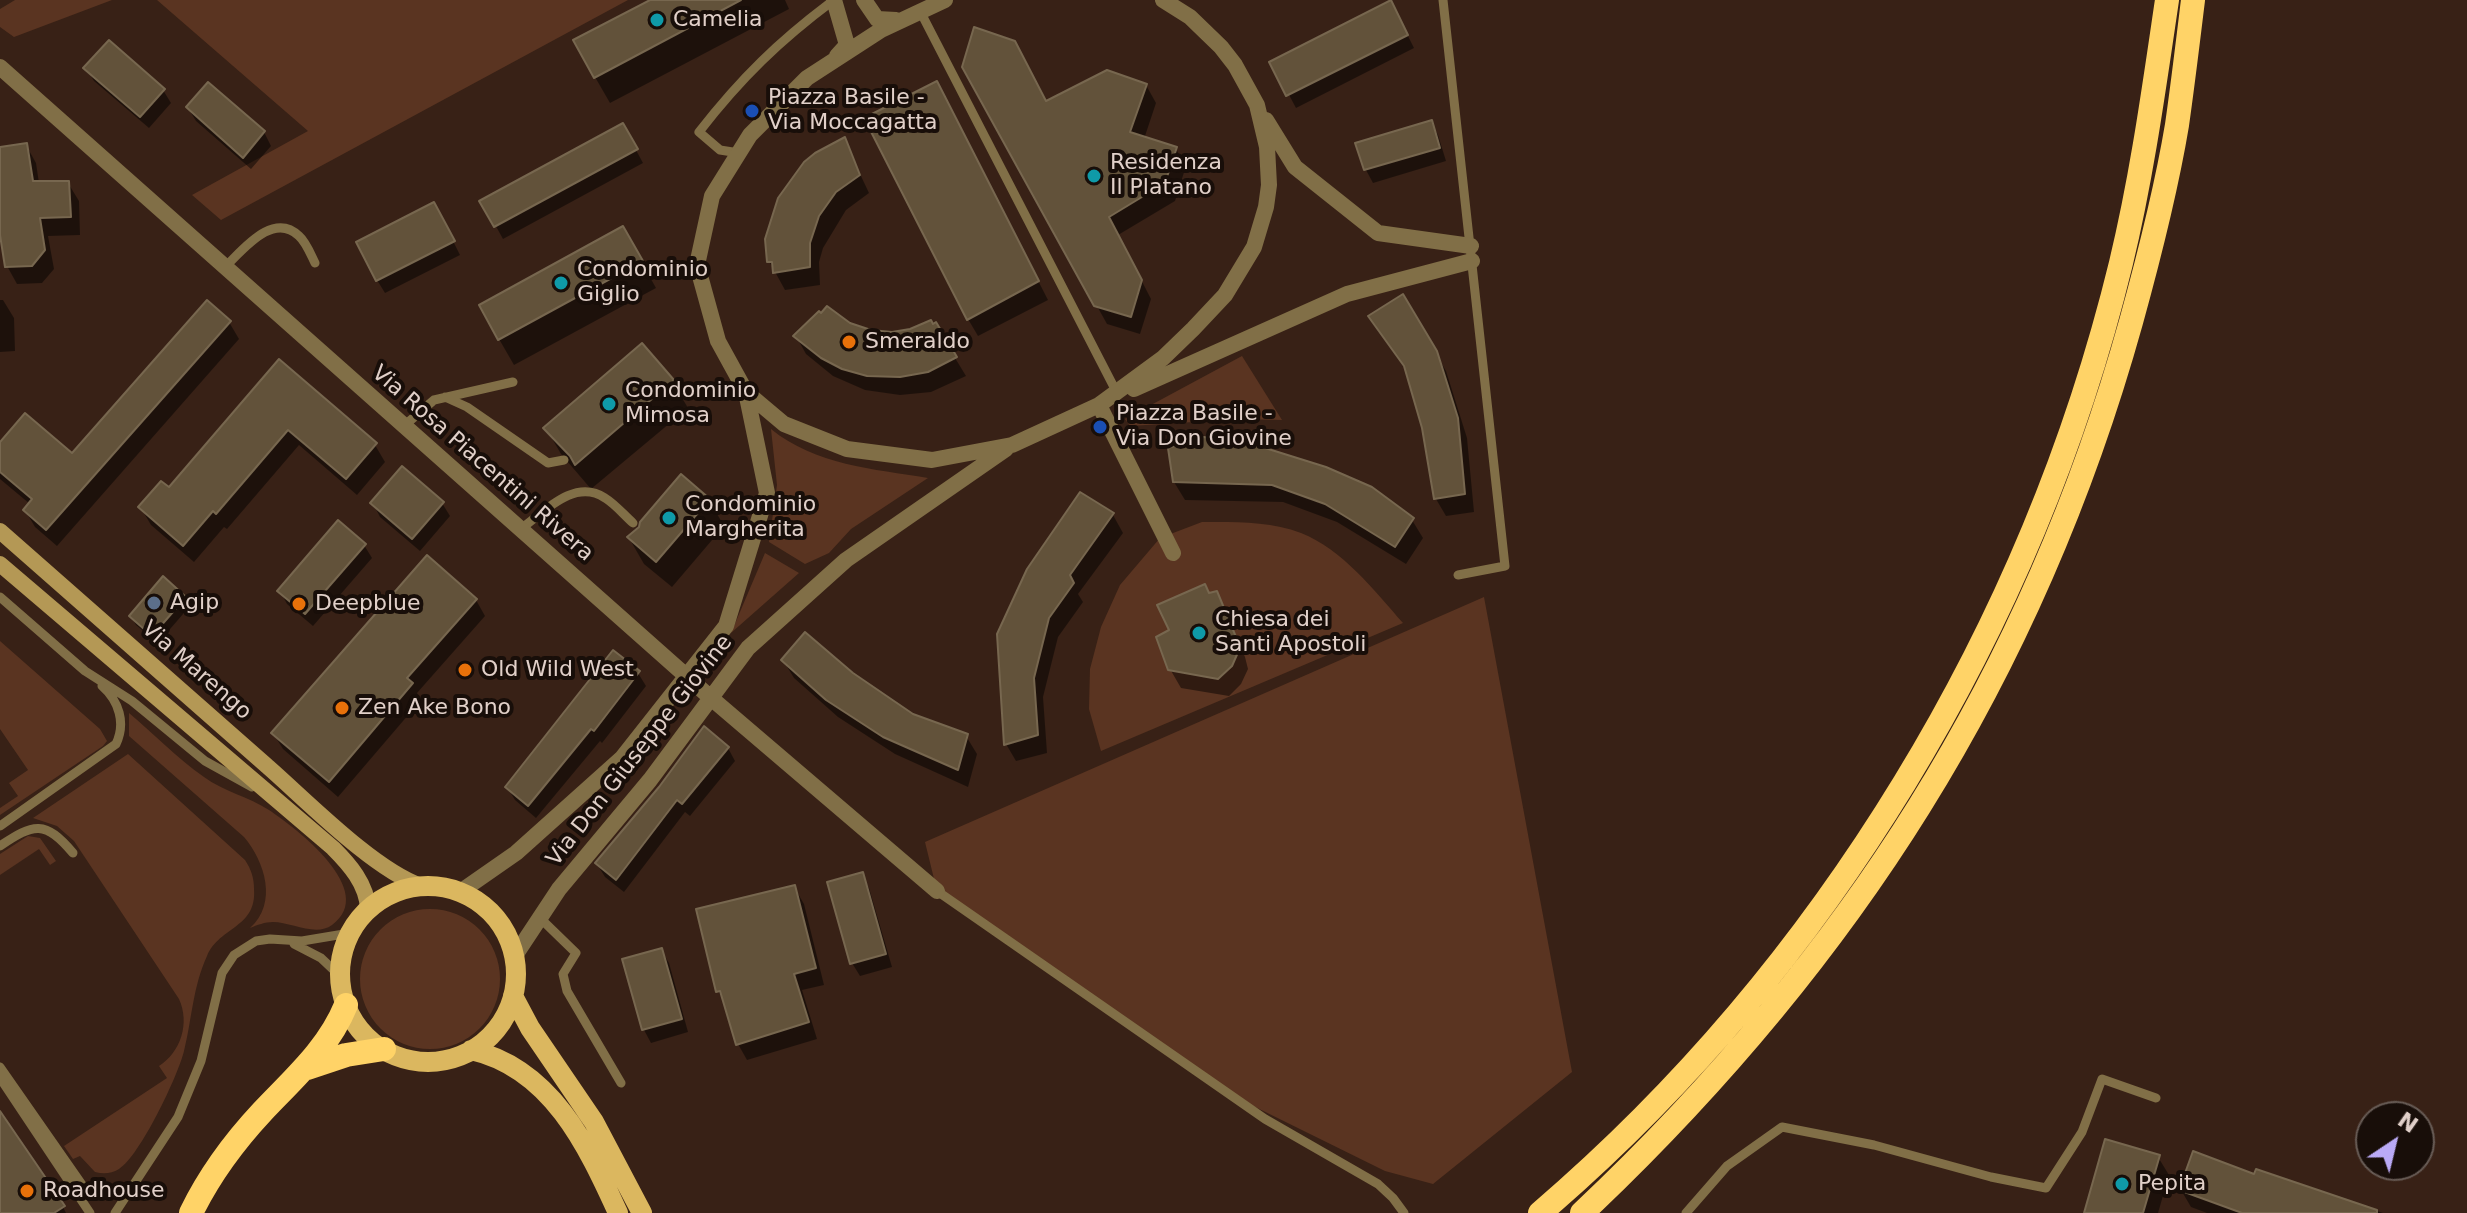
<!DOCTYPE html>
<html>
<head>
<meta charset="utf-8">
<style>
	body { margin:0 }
	#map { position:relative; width:2467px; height:1213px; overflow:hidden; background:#382116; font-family:"DejaVu Sans",sans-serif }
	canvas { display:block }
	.north { position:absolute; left:2355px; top:1101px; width:80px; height:80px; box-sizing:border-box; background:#180e09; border:2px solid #685c56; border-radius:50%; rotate:35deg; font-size:22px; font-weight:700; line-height:32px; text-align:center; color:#e1d0c9 }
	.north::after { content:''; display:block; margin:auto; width:28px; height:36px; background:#baaaf6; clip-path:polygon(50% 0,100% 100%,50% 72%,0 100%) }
</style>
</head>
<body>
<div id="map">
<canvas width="2467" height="1213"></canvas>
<div class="north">N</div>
</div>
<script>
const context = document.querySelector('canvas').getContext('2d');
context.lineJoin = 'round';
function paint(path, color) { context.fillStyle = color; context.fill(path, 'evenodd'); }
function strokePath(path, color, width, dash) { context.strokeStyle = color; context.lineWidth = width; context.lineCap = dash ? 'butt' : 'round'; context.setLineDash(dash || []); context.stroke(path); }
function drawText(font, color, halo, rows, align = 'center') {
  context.font = font + ' "DejaVu Sans",sans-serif'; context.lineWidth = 8; context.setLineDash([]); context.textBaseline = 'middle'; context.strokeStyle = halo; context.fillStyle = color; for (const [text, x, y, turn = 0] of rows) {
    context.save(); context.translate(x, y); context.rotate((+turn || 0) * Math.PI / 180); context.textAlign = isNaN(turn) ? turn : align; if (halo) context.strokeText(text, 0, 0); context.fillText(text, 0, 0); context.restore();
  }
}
const green = new Path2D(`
	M15,0H112L14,37L0,27V9Z
	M157,0H628L221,220L192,195L308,131Z
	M1242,356L1282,420L1242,419L1130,426L1125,419Z
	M771,429C815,465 874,469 928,478L851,529L829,553L805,564L769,542L777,485Z
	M1202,522C1235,522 1270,521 1301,533C1342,549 1375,591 1403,623L1101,751L1089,709L1090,669L1101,627L1120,585L1160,538Z
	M765,553L799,573L731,633Z
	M1484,597L1572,1072L1433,1184L1385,1171L1235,1097L937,891L925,842Z
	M0,641L100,729L107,741L103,746L0,815V808L18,796L9,783L28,770L0,729Z
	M129,713C154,734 177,758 204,777C223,791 249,797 269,810C296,828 379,891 332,925C316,937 291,922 273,922C265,922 257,925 250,928C278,903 265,862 244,837L129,736Z
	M128,754L245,860C251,869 254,878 254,889C257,928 220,926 207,956C193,986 192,1019 184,1051C178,1076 140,1156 119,1169C111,1174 103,1174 95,1172L80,1156L73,1159L64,1146L167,1078L159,1066C181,1052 190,1023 179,999L74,841L57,826L33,818Z
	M28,836L40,838L56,861L50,865L39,849L0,875V854Z
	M360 979a70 70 0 1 1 140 0a70 70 0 1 1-140 0Z`);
const shadow = new Path2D(`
	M654,0H785L789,9L610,103L595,77Z
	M1398,16L1414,48L1296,108L1272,63Z
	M964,67L1046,103L1146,85L1156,103L1144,139L1176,149L1186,166L1175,201L1118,235L1151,299L1140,334L1107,324Z
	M86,68L163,90L171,103L149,128L94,81Z
	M946,101L1048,300L978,336L968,319Z
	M188,108L264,132L271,146L251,169L196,121Z
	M1431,122L1438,135L1446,161L1373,183L1366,170Z
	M623,126L643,163L503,239L482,201Z
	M844,140L869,193L846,210L823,248L819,262L820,285L785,290L769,261Z
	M26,145L36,163L39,183H68L79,201L80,235L48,236L54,269L42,283L17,284L7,266L2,238H0V149Z
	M441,217L460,255L385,293L377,280Z
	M623,229L656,288L514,365L499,339Z
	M1402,297L1446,371L1467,438L1474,512L1446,516L1436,499L1424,428L1407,372L1371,317Z
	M0,300H3L14,318L15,351L0,352Z
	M229,322L239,339L57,546L35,527L25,510L30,504L0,479V445L72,456Z
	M850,324L871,332L892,334L935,325L966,376L931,392L900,395L865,390L833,376L806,354L796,336Z
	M279,362L375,445L385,462L357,495L299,445L227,529L224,527L194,562L151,525L141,508L169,490Z
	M672,381L688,408L591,489L561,454L546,428Z
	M1171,450L1412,520L1423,538L1406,564L1337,522L1283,502L1185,500L1174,482Z
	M709,500L724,526L672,587L644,564L629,538L641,529Z
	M373,503H442L450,516L420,551L380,517Z
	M1113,515L1123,533L1078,594L1083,602L1058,637L1043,697L1047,753L1016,761L1006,744L999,634Z
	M364,545L372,558L313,626L287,604L280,591Z
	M1216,593L1245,657L1248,669L1241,684L1229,696L1181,688L1170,669L1209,595Z
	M185,598L190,606L158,643L136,625L131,616Z
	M476,600L485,616L417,693L421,700L338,797L283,749L273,733Z
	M783,660L851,674L912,716L966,736L977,754L968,787L895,754L838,717L794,678Z
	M638,673L646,686L602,743L600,741L536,818L515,800L507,787Z
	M728,748L735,761L690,816L685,812L624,892L605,877L597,864Z
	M862,875L869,888L892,967L860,976L852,963Z
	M794,887L804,904L824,985L802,990L817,1039L747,1060L738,1044L726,1004L718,991L698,910Z
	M661,950L669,963L688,1032L651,1043L644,1030L624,960Z
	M0,1114L63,1207L66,1213H0Z
	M2158,1157L2169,1175L2158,1213H2086Z
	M2258,1171L2383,1213H2207L2191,1207L2181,1190L2256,1176Z`);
const building = new Path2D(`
	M650,0H741L594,78L573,40Z
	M1391,0L1408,35L1286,96L1269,62Z
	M974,27L1015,41L1046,101L1107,70L1147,84L1130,132L1177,147L1165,183L1109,217L1142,280L1131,317L1094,306L962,67Z
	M109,40L165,89L140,117L83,68Z
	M937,81L1039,281L967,320L864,118Z
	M208,82L265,131L243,158L186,107Z
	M1432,120L1440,148L1364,170L1355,143Z
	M623,123L638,149L494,227L479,201Z
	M845,137L860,175L836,192L819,216L810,243V267L773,273L772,262H767L765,239L778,198L804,162L815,153Z
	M27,143L33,181H69L71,217L40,218L45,250L32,266L5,267L0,235V147Z
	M434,202L455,241L376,281L356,242Z
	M623,226L643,261L498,340L479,305Z
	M1403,294L1437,351L1458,418L1465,494L1434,499L1422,428L1404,366L1368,316Z
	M207,300L231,321L46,530L23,510L32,499L0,472V442L25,413L72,453Z
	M827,306L850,323L871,330L892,332L910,329L931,320L933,324L936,322L957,357L928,372L900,377L867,376L842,369L821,358L793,336L819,311L821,313Z
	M642,343L674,380L575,465L570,456L543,428Z
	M279,359L377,443L346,479L288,430L216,514L213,511L183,546L138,507L161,481L169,487Z
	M1204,437L1262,447L1326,467L1372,487L1414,518L1395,547L1325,504L1272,485L1173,482L1168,448Z
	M402,466L444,502L412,539L370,503Z
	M681,474L710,499L656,562L627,537L639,527L640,522Z
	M1080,492L1114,513L1070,575L1074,583L1049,618L1034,678L1038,735L1004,745L997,634L1027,569Z
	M338,520L366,544L305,614L277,591Z
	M427,555L477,599L407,678L413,683L329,782L271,733Z
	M163,576L186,597L152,636L129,616Z
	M1205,584L1209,593L1217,591L1236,637L1239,650L1232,666L1218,679L1168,670L1156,637L1169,630L1157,605Z
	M805,632L853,673L913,714L968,734L958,770L883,737L826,700L781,660Z
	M613,650L640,671L594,731L591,729L528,806L505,787Z
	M704,726L729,747L682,804L677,800L616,880L595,863L659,787Z
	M863,872L886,954L850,964L827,882Z
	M795,885L816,968L794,974L809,1022L736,1045L720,991L716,992L696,909Z
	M662,948L682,1019L642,1030L622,959Z
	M0,1111L65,1206L54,1213H0Z
	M2105,1139L2160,1155L2143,1213H2084Z
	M2193,1151L2254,1174L2256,1169L2377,1210V1213H2242L2179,1190Z`);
const lane = new Path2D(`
	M1443,0L1505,566L1458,575
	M920,11L1117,393
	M739,153L720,150L699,132C741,78 779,41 834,0
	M226,266C243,250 273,211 299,236C306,242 311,255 315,263
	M445,397L467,407L548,463L564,460
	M405,425L434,400L513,382
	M522,528C545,511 575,478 605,498C615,504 624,515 633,523
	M0,597L85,671L132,701L205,761L252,787
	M0,826L116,744C126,723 119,701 102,686
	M0,846C34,823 45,820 73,853
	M937,891L1265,1119L1378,1184L1393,1198L1404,1213
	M541,919L576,953L563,974L567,991L621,1083
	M294,944L321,958L340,976
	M0,1067L83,1186L99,1196L129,1192
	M0,1078L90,1213
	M115,1213L178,1117L201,1061L222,973L234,955L256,941L270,939L302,941L350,933
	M1686,1213L1727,1166L1782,1127L1874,1145L1991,1177L2046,1188L2082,1132L2102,1079L2156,1098`);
const street = new Path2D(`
	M834,0L847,45L837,56
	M864,0L877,19L896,20
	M945,0L881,30L807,78L750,135L712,196L697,265L718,341L746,392L784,424L847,449L932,460L1012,445L1099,405L1163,358L1193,329L1225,295L1254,247L1266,207L1269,185L1267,147L1257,105L1235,65L1221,47L1190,17L1163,0
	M0,67L711,698L937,891
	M1266,120L1295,167L1378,233L1471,246
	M1134,389L1347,294L1472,261
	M1099,405L1173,553
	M460,892L516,853L622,758L726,626L767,493L746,392
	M514,957L559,889L650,780L748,648L846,560L1006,449`);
const secondary = new Path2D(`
	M0,531C89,610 178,688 267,766C307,801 373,869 421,886
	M0,564L333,848C349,864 367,884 368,909`);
const primary = new Path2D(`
	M340 974a88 88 0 1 1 176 0a88 88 0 1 1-176 0Z
	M513,996L530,1028L594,1122L642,1213
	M471,1050C551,1068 587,1145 618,1213`);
const highway = new Path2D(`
	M307,1068L346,1055L384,1049
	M191,1213C209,1176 234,1142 262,1112C294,1078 328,1049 346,1005
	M1540,1213C1826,968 2032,628 2121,263C2142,176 2154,88 2167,0
	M1582,1213C1849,961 2032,677 2131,322C2149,257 2166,191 2177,125C2183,83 2188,41 2193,0`);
const markers = [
	[657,20,8,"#0f9aa8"],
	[752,111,8,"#1a4fb4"],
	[1094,176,8,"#0f9aa8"],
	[561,283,8,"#0f9aa8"],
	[849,342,8,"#e8710a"],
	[609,404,8,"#0f9aa8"],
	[1100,427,8,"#1a4fb4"],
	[669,518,8,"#0f9aa8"],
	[154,603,8,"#5c6f8a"],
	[299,604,8,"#e8710a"],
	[1199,633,8,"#0f9aa8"],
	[465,670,8,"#e8710a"],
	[342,708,8,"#e8710a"],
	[2122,1184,8,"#0f9aa8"],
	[27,1191,8,"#e8710a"]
];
const poiNames = [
	["Camelia",673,20],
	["Piazza Basile -",768,98],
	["Via Moccagatta",768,123],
	["Residenza",1110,163],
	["Il Platano",1110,188],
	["Condominio",577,270],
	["Giglio",577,295],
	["Smeraldo",865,342],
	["Condominio",625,391],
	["Mimosa",625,416],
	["Piazza Basile -",1116,414],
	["Via Don Giovine",1116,439],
	["Condominio",685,505],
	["Margherita",685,530],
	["Agip",170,603],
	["Deepblue",315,604],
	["Chiesa dei",1215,620],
	["Santi Apostoli",1215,645],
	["Old Wild West",481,670],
	["Zen Ake Bono",358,708],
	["Pepita",2138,1184],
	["Roadhouse",43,1191]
];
const streetNames = [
	["Via Rosa Piacentini Rivera",482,464,41],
	["Via Marengo",196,671,41],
	["Via Don Giuseppe Giovine",640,751,-52]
];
paint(green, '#5a3421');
paint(shadow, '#0007');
paint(building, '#62523a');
strokePath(building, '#77674f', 2);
strokePath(lane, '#816f47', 9);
strokePath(street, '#816f47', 16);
strokePath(secondary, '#b49855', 16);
strokePath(primary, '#dbb75f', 20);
strokePath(highway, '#ffd367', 24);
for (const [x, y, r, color] of markers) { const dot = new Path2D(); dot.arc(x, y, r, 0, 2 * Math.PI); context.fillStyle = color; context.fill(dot); strokePath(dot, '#180e09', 3); }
drawText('22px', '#e1d0c9', '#180e09', poiNames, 'left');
drawText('22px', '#e1d0c9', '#180e09', streetNames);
</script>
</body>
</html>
